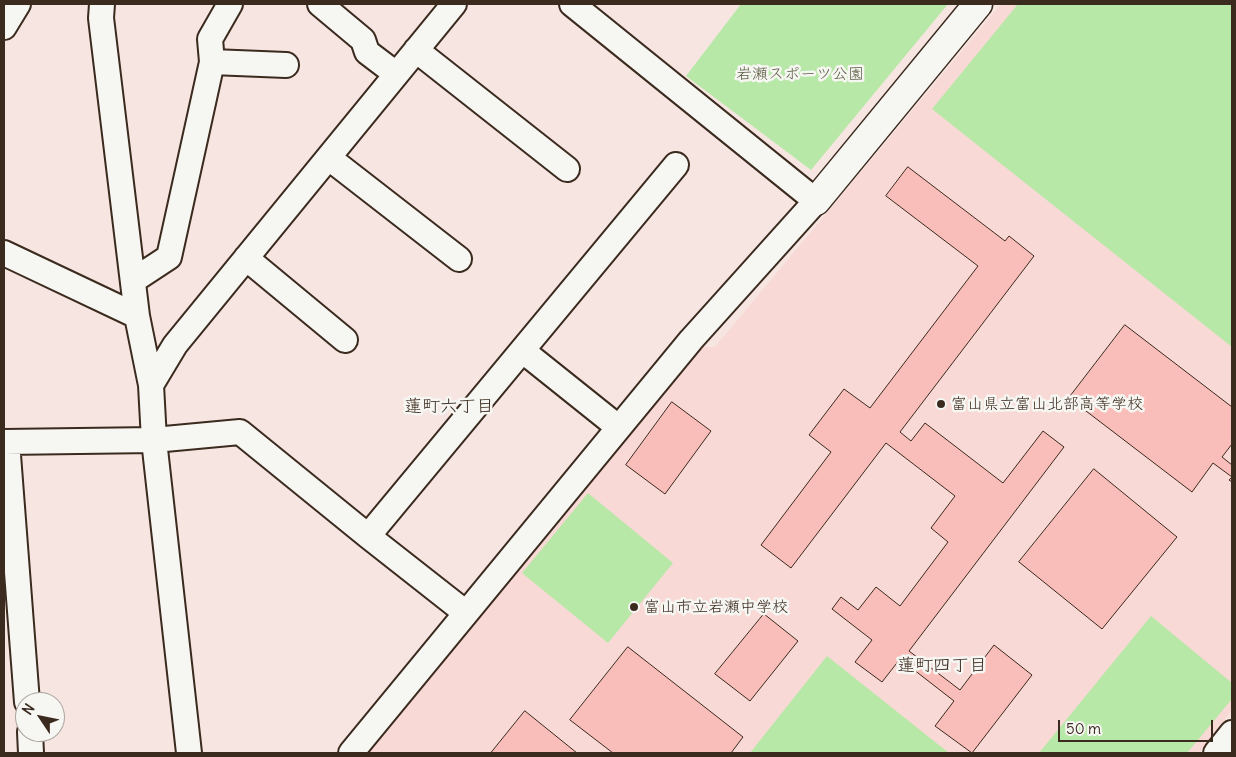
<!DOCTYPE html>
<html>
<head>
<meta charset="utf-8">
<style>
	body { margin:0 }
	#map { position:relative; width:1236px; height:757px; overflow:hidden; background:#f7e5e1; font-family:Delius,sans-serif }
	canvas { display:block }
	.frame { position:absolute; inset:0; border:5px solid #3b2a1e; pointer-events:none }
	.north { position:absolute; left:15px; top:692px; width:50px; height:50px; box-sizing:border-box; background:#f6f6f2; border:1px solid #aba49d; border-radius:50%; rotate:304deg; font-size:14px; font-weight:700; line-height:20px; text-align:center; color:#3b2a1e }
	.north::after { content:''; display:block; margin:auto; width:18px; height:22px; background:#3b2a1e; clip-path:polygon(50% 0,100% 100%,50% 72%,0 100%) }
	.scale { position:absolute; left:1058px; top:720px; width:155px; height:22px; box-sizing:border-box; border:2px solid #3b2a1e; border-top:0; padding-left:6px; font-size:15px; line-height:18px; white-space:nowrap; color:#3b2a1e; -webkit-text-stroke:4px #f6f6f2; paint-order:stroke }
</style>
</head>
<body>
<div id="map">
<canvas width="1236" height="757"></canvas>
<div class="frame"></div>
<div class="north">N</div>
<div class="scale">50 m</div>
</div>
<script>
const context = document.querySelector('canvas').getContext('2d');
context.lineJoin = 'round';
function paint(path, color) { context.fillStyle = color; context.fill(path, 'evenodd'); }
function strokePath(path, color, width, dash) { context.strokeStyle = color; context.lineWidth = width; context.lineCap = dash ? 'butt' : 'round'; context.setLineDash(dash || []); context.stroke(path); }
function drawText(font, color, halo, rows, align = 'center') {
  context.font = font + ' Delius,"Klee One",sans-serif'; context.lineWidth = 5; context.setLineDash([]); context.textBaseline = 'middle'; context.strokeStyle = halo; context.fillStyle = color; for (const [text, x, y, turn = 0] of rows) {
    context.save(); context.translate(x, y); context.rotate((+turn || 0) * Math.PI / 180); context.textAlign = isNaN(turn) ? turn : align; if (halo) context.strokeText(text, 0, 0); context.fillText(text, 0, 0); context.restore();
  }
}
const built = new Path2D(`
	M1001,4H1232V710L1199,753H364L698,347H715Z`);
const green = new Path2D(`
	M741,4H948L811,170L686,76Z
	M1018,4H1232V347L932,109Z
	M588,493L673,563L608,643L522,573Z
	M1151,616L1232,683V699L1187,753H1039Z
	M827,656L949,753H750Z`);
const building = new Path2D(`
	M908,167L1005,241L1009,236L1034,256L900,432L911,441L925,423L1003,483L1043,431L1064,447L909,651L960,690L994,645L1032,675L972,753L935,726L954,701L900,659L882,682L855,662L872,640L832,609L841,597L858,610L876,587L900,606L948,542L931,528L955,496L886,443L791,568L761,545L831,452L809,435L844,389L870,408L978,266L886,196Z
	M1125,325L1232,407V444L1222,457L1232,465V482L1229,480L1232,477L1213,463L1192,492L1069,398Z
	M672,402L711,431L665,494L626,465Z
	M1094,469L1177,537L1102,629L1019,562Z
	M764,614L798,641L750,701L715,674Z
	M628,647L743,737L731,753H613L570,720Z
	M525,711L577,753H491Z`);
const street = new Path2D(`
	M102,4L101,18L137,316L151,385L154,440L189,753
	M230,4L210,39L212,62L286,65
	M320,4L363,40L367,52L396,74
	M4,27L18,4
	M416,50L567,169
	M329,158L459,259
	M4,253L137,316
	M246,258L345,340
	M134,280L169,257L212,62
	M523,351L618,427
	M151,385L175,345L454,4
	M4,442L154,440L240,432L368,536L466,613
	M7,442L27,702
	M368,536L676,165
	M30,732L31,753
	M351,753L691,340L816,201L572,4
	M1216,753L1232,733`);
const secondary = new Path2D(`
	M816,201L978,4`);
const markers = [
	[941,404,5,"#3b2a1e"],
	[634,607,5,"#3b2a1e"]
];
const parkNames = [
	["岩瀬スポーツ公園",800,74]
];
const poiNames = [
	["富山県立富山北部高等学校",951,404],
	["富山市立岩瀬中学校",644,607]
];
const neighbourhoodNames = [
	["蓮町六丁目",449,407],
	["蓮町四丁目",942,666]
];
paint(built, '#f8d9d5');
paint(green, '#b8e8a7');
paint(building, '#fabeba');
strokePath(building, '#3b2a1e', 1);
strokePath(street, '#3b2a1e', 28);
strokePath(secondary, '#3b2a1e', 31);
strokePath(street, '#f6f6f2', 24);
strokePath(secondary, '#f6f6f2', 28);
for (const [x, y, r, color] of markers) { const dot = new Path2D(); dot.arc(x, y, r, 0, 2 * Math.PI); context.fillStyle = color; context.fill(dot); strokePath(dot, '#f6f6f2', 2); }
drawText('16px', '#5a5a40', '#f6f6f2', parkNames);
drawText('16px', '#3b2a1e', '#f6f6f2', poiNames, 'left');
drawText('18px', '#3b2a1e', '#f6f6f2', neighbourhoodNames);
</script>
</body>
</html>
